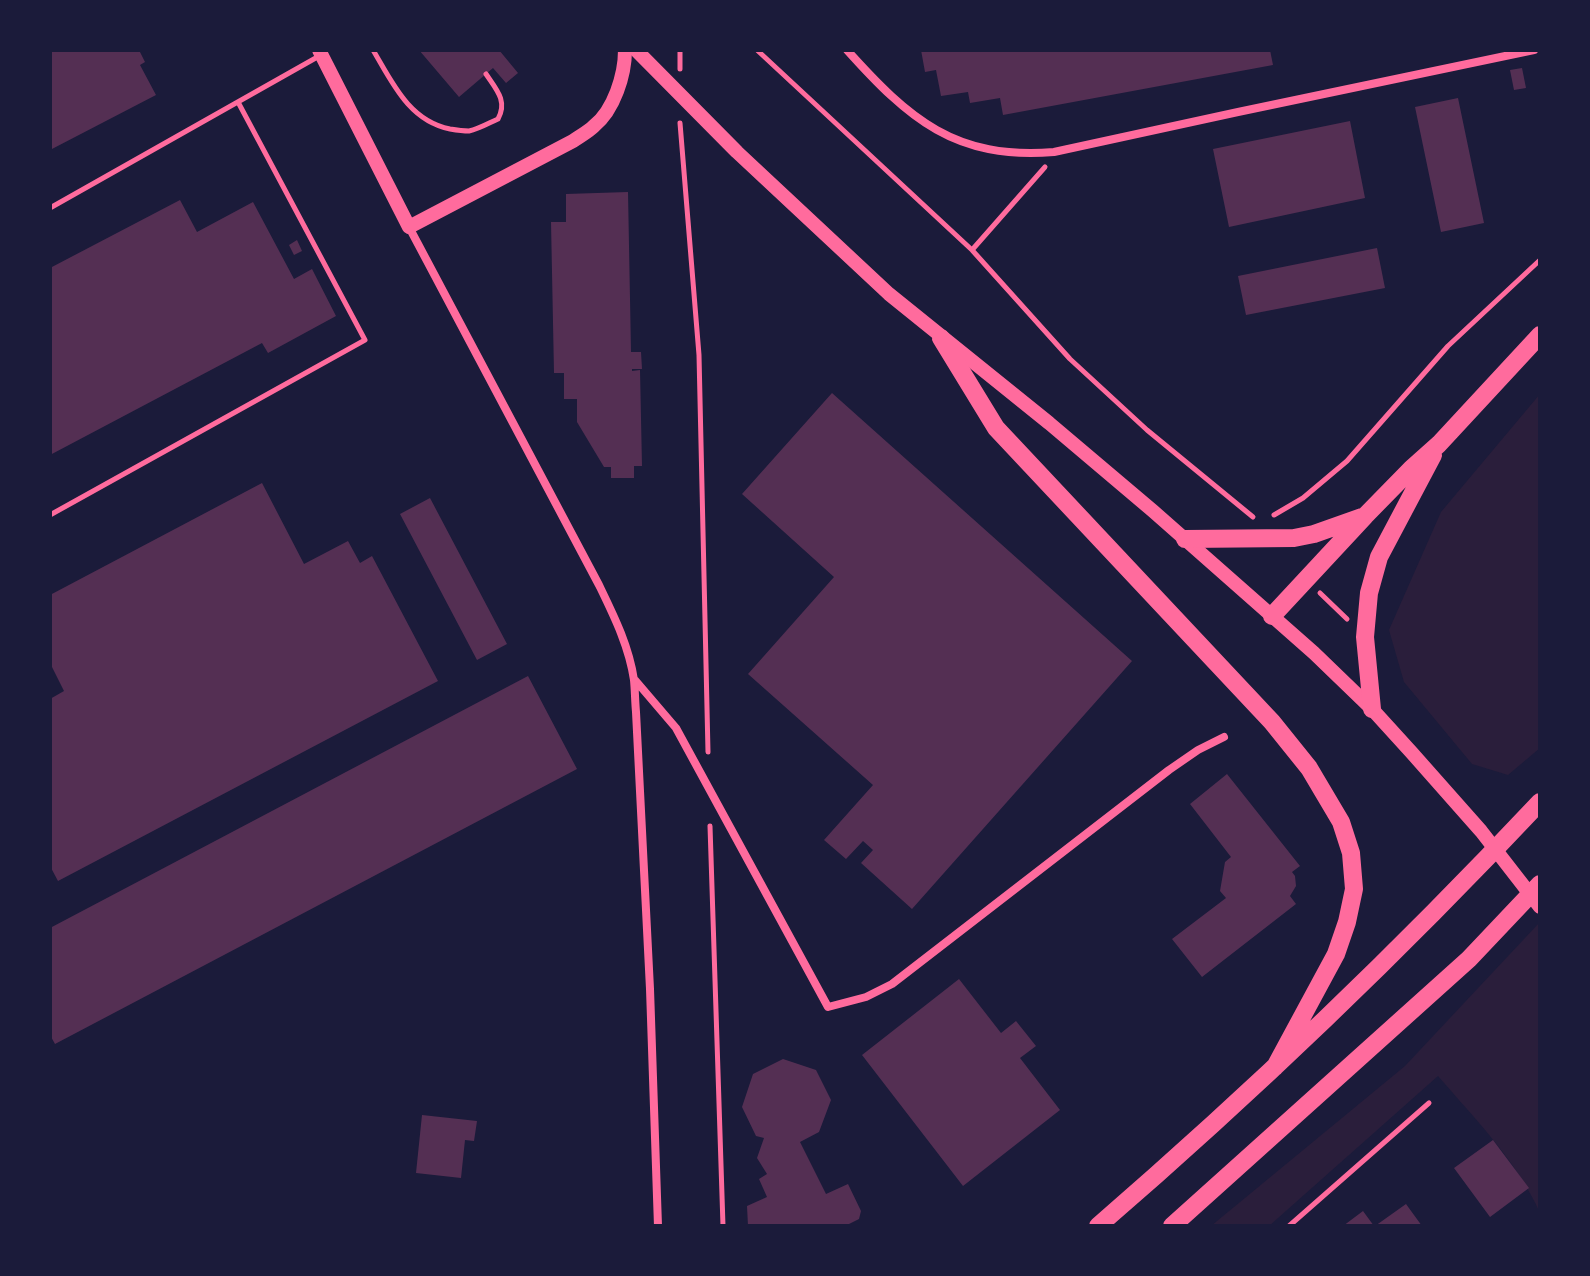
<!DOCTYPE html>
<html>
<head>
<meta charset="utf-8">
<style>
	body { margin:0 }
	#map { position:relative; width:1590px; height:1276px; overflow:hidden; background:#1b1b3a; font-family:"Titillium Web",sans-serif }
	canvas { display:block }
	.frame { position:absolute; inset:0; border:52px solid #1b1b3a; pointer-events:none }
</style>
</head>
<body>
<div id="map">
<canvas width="1590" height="1276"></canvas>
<div class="frame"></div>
</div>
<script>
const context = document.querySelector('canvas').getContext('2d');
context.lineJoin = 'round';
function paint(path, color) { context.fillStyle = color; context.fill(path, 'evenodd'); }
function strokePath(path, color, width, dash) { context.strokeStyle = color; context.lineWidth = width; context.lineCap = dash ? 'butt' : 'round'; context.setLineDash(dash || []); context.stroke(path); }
const green = new Path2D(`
	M1540,394V748L1508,775L1472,764L1404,682L1389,630L1441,512Z
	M1540,922V1213C1517,1161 1475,1119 1438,1076L1269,1226H1211L1405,1066Z`);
const building = new Path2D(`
	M50,50H139L145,62L140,65L156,95L50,150Z
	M419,50H499L518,73L506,83L493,68L459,97Z
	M921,50H1270L1273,65L1003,115L1000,98L970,103L968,92L941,96L936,70L925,72Z
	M1522,68L1526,88L1514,90L1510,70Z
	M1458,98L1484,223L1441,232L1415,107Z
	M1350,121L1365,198L1229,227L1213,149Z
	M628,192L631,352H641L642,369H632V371L640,370L642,466H634V478H611V467H604L577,422V399H564V373H554L551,222H566V194Z
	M180,200L197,232L253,202L294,279L312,269L336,316L268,353L262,343L50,455V268Z
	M297,240L302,251L294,255L289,245Z
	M1377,248L1385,288L1246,315L1238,276Z
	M832,393L1132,661L912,909L861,863L873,850L863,841L846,859L824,840L873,785L748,674L834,577L742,494Z
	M262,483L304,564L348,541L360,563L372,556L438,681L58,881L50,866V699L64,691L50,663V595Z
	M430,498L507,644L477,660L400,514Z
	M528,676L577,769L55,1044L50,1035V928Z
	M1227,774L1300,866L1292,872L1295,876L1296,886L1290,896L1296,904L1202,977L1172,939L1226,898L1220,891L1225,862L1231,857L1190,804Z
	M959,979L1001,1033L1016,1021L1036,1046L1020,1058L1060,1110L963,1186L862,1055Z
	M783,1059L816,1070L831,1100L819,1132L800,1142L826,1194L848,1184L861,1211L859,1219L845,1226H748L747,1206L767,1197L759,1179L767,1174L757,1158L764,1138L756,1136L742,1107L753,1074Z
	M422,1115L477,1121L474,1141L465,1140L461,1178L416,1173Z
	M1493,1140L1529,1188L1490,1217L1454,1168Z
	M1406,1204L1422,1226H1375Z
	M1363,1211L1374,1226H1343Z`);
const path = new Path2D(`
	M680,50V69
	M757,50L972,250L1070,359L1147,430L1253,517
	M680,123L699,355L708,752
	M972,250L1045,167
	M1274,515L1303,498L1347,461L1448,346L1540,260
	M1320,593L1347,619
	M710,826L723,1226`);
const service = new Path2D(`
	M373,50C392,82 409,121 450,129C456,130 463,131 469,131C479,129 489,123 498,119C508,101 496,89 486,74
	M50,208L321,55
	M50,515L365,340L238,102
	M1289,1226L1429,1103`);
const minor = new Path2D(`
	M847,50C909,119 955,160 1054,152L1238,112L1534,50
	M409,227L599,585C614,616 629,646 634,680C635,690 635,701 636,712L650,989L658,1226
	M635,680L676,728L828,1007L866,997L892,984L1169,770L1198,750L1224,737`);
const tertiary = new Path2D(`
	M319,50L409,227L573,141C580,136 588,132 594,126C614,110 625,75 625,50`);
const secondary = new Path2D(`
	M636,50L737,152L889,294L1049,423L1153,511L1314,653L1372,709L1412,753L1481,831L1540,907`);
const trunk = new Path2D(`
	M941,338L996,428L1272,722L1309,768L1341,822L1351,853L1354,889L1347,922L1336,954L1275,1067
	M1185,539L1294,538L1314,534L1362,517
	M1272,616L1365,516L1411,469L1439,444L1540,335
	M1372,709L1365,637L1369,593L1379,557L1433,455
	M1098,1226C1253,1092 1400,951 1540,802
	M1172,1226L1469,959L1540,884`);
paint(green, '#2a1e3b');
paint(building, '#542f53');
strokePath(path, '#ff6b9d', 5);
strokePath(service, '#ff6b9d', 5);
strokePath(minor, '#ff6b9d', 8);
strokePath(tertiary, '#ff6b9d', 14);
strokePath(secondary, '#ff6b9d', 14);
strokePath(trunk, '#ff6b9d', 18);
</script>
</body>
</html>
